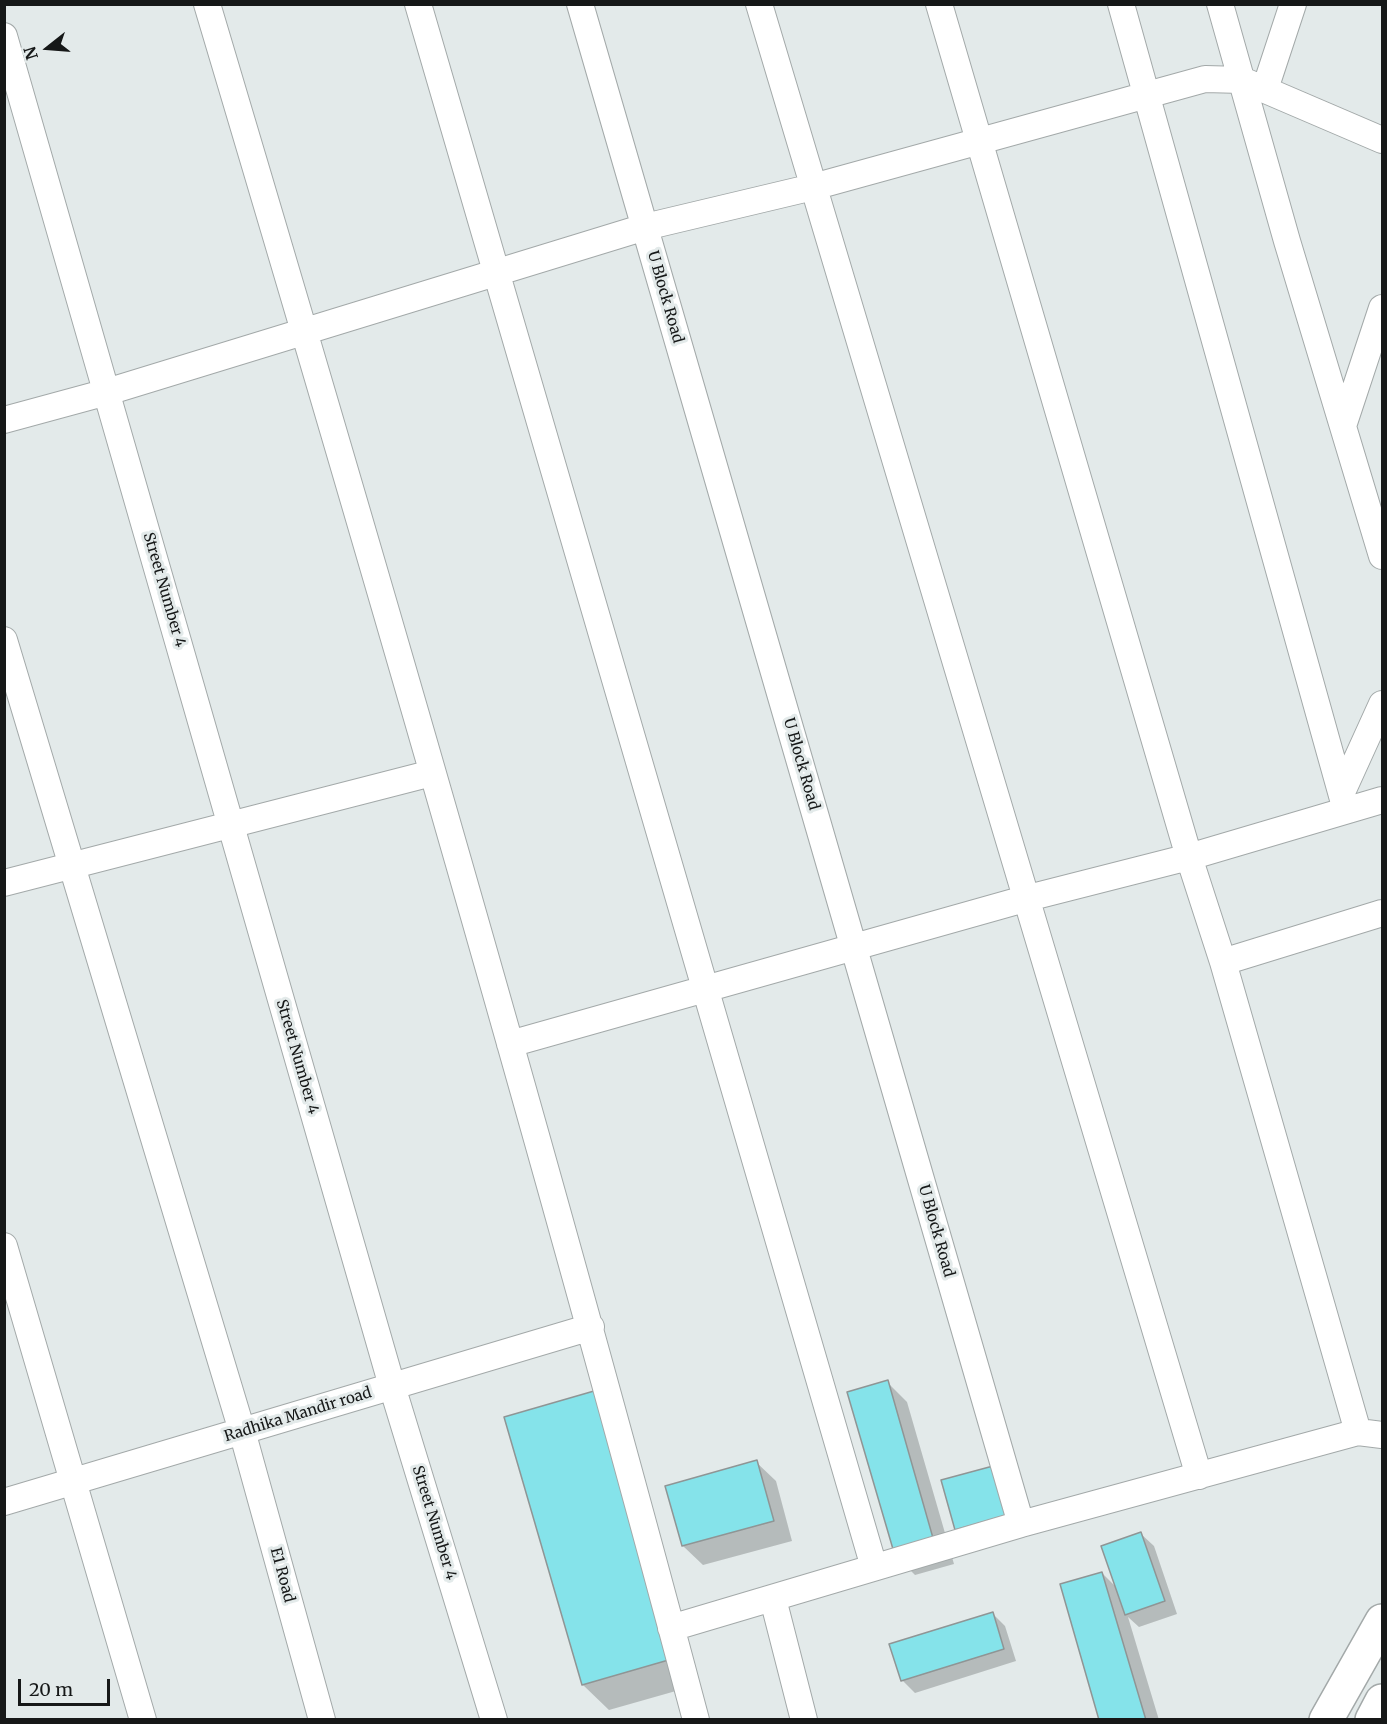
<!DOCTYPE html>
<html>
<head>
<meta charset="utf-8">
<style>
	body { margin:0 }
	#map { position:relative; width:1387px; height:1724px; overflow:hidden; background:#e3eaea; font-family:Merriweather,serif }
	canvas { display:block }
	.frame { position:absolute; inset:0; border:6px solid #161818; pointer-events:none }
	.north { position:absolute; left:18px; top:18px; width:60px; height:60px; -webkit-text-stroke:4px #e3eaea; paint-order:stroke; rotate:253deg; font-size:16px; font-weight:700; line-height:24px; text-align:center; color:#161818 }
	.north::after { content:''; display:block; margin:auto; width:21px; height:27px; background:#161818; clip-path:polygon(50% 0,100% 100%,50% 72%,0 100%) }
	.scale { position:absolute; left:18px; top:1679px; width:92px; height:27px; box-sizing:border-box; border:3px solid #161818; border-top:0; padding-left:8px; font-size:18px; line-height:21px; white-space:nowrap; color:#161818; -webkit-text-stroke:4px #e3eaea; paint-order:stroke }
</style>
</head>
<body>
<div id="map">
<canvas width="1387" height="1724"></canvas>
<div class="frame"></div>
<div class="north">N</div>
<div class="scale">20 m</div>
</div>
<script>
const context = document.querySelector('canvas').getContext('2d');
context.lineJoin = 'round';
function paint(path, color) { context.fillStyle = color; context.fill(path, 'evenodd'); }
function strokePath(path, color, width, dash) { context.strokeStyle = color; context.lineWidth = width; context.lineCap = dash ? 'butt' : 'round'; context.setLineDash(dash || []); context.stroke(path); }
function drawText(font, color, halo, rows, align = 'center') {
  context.font = font + ' Merriweather,serif'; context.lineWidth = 6; context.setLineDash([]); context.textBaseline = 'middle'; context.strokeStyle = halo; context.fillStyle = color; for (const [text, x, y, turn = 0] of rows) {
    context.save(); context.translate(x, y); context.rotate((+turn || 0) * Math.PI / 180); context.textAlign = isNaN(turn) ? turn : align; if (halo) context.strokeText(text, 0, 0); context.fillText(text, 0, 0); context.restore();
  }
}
const shadow = new Path2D(`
	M887,1382L907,1402L954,1564L915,1575L896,1556Z
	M593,1393L697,1685L609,1710L583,1685Z
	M756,1462L776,1481L792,1541L703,1565L683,1546L667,1487Z
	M1141,1534L1154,1546L1177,1614L1139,1627L1128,1617L1159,1720H1101L1102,1573L1117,1588Z
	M992,1613L1005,1626L1016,1661L915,1693L902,1680Z`);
const building = new Path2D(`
	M888,1380L935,1545L895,1556L847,1392Z
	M594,1391L672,1659L582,1685L504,1417Z
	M757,1460L774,1521L682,1546L665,1486Z
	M993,1466L1007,1515L955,1530L941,1480Z
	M1141,1532L1165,1601L1125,1615L1101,1546Z
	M1102,1572L1146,1720H1099L1060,1584Z
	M993,1612L1004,1649L901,1681L889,1644Z`);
const street = new Path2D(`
	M207,4C377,574 543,1145 696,1720
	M418,4L874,1567
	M580,4L1021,1524
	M759,4L1199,1476
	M939,4L1189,857L1223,962L1358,1432
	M1121,4L1346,810
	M1220,4L1287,241L1382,556
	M4,36L392,1386L494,1720
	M1265,89L1293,4
	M4,420L107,392L645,227L813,187L1205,79L1242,80L1382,140
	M1343,426L1382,308
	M4,640L242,1431L322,1720
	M1342,792L1382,704
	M4,883L432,773
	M1223,962L1382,913
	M510,1044L1028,898L1189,857L1382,800
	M4,1246L143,1720
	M4,1502L591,1327
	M773,1599L804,1720
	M671,1628L1021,1524L1358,1432L1382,1435`);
const secondary = new Path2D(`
	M1326,1720L1382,1621
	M1372,1720L1382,1701`);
const streetNames = [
	["U Block Road",665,297,74],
	["Street Number 4",164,590,74],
	["U Block Road",801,764,74],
	["Street Number 4",297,1057,74],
	["U Block Road",936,1231,74],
	["Radhika Mandir road",298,1415,-17],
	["Street Number 4",434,1523,73],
	["E1 Road",282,1575,75]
];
paint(shadow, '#0003');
paint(building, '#85e3ea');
strokePath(building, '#8f9595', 1.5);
strokePath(street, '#a3a9a9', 28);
strokePath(secondary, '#a3a9a9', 36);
strokePath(street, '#fff', 26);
strokePath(secondary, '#fff', 33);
drawText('15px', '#161818', '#e3eaea', streetNames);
</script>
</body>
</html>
